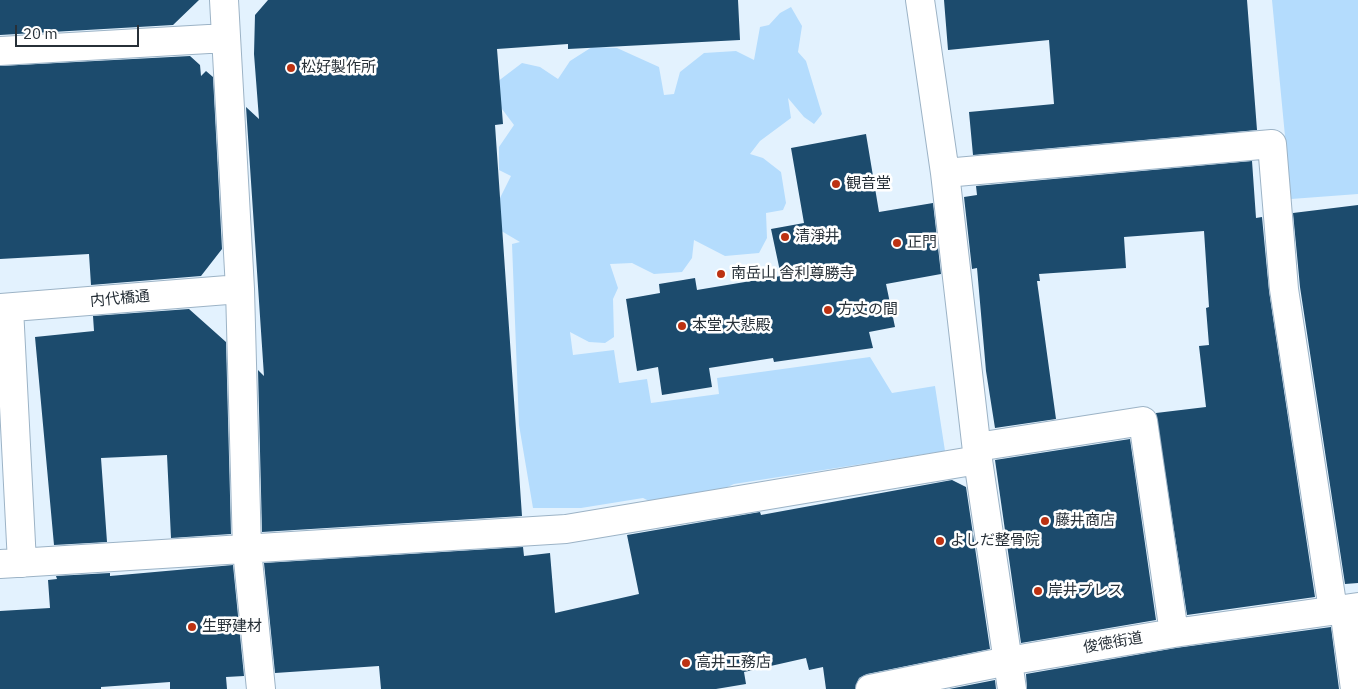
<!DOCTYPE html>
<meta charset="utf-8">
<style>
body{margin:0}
#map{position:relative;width:1358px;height:689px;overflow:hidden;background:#e3f2fe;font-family:"IBM Plex Sans",sans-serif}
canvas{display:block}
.scale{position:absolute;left:15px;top:25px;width:124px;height:22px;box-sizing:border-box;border:2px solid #273038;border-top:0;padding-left:6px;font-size:15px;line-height:18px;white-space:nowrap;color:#273038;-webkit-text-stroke:4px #fff;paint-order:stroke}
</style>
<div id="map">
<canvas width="1358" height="689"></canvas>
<div class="scale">20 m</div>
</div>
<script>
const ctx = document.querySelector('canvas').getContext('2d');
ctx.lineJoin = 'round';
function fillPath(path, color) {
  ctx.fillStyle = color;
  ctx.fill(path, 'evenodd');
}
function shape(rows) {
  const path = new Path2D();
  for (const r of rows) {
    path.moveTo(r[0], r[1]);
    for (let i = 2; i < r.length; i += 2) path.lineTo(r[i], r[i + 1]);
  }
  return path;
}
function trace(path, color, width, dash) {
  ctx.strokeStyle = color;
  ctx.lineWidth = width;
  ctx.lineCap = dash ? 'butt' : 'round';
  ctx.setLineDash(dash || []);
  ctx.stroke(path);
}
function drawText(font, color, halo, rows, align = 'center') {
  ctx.font = font + ' "IBM Plex Sans","Noto Sans JP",sans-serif';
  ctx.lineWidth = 5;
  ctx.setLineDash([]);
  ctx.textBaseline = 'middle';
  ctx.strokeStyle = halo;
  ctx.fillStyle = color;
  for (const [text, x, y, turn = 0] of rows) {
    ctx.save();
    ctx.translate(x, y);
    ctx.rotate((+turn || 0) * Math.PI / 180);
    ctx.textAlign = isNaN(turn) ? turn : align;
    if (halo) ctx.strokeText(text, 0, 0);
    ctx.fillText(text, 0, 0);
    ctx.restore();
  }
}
fillPath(shape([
 [1272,0,1358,0,1358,194,1291,199],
 [791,7,802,26,798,52,806,61,822,114,814,124,804,117,788,98,791,118,760,141,750,154,763,158,781,172,786,203,783,210,766,213,767,238,759,253,725,256,694,240,692,258,682,272,654,274,632,263,610,264,618,288,613,299,614,337,605,343,589,342,570,332,573,355,614,350,619,383,647,379,651,403,719,394,717,378,870,357,892,393,935,386,945,451,734,484,701,499,659,506,643,498,581,508,533,508,519,425,512,244,520,242,498,229,494,210,511,176,499,170,499,147,514,125,493,97,497,82,522,63,540,67,558,79,570,61,592,47,617,48,659,67,664,95,674,94,680,72,704,53,736,51,754,60,760,27,769,25,780,13]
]), '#b4dcfd');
fillPath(shape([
 [0,0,199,0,173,25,0,35],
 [268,0,738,0,740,40,568,49,568,44,497,49,503,124,495,125,522,516,262,532,258,370,264,376,246,107,259,119,254,54,255,15],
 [944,0,1247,0,1257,130,973,155,969,112,1054,104,1049,40,948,50],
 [190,56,200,65,201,76,206,71,213,77,222,249,201,276,91,285,89,254,0,259,0,66],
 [866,134,879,212,933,203,941,274,886,284,895,327,869,332,873,348,774,362,773,358,709,368,712,387,662,395,658,367,637,371,626,299,660,293,659,284,695,278,697,290,781,276,771,229,804,223,791,148],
 [1252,161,1256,218,1262,217,1269,291,1315,597,1187,615,1156,413,1206,407,1199,346,1209,345,1206,308,1209,307,1204,231,1124,237,1126,268,1039,274,1040,281,1037,281,1056,419,995,428,986,371,977,268,972,269,964,197,977,195,976,186],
 [1358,205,1358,583,1345,584,1300,287,1293,213],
 [189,309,226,342,231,534,171,538,167,455,101,458,107,542,54,545,35,337,94,331,93,316],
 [1130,439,1156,620,1021,643,995,460],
 [952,480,966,487,990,649,867,674,859,678,855,689,826,689,823,667,809,670,806,658,744,672,746,684,716,689,381,689,379,666,275,673,264,563,523,547,524,556,550,553,555,613,639,594,627,535,760,512,761,515],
 [233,565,244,676,226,677,227,689,170,689,170,682,101,687,101,689,0,689,0,611,50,608,48,580,57,579,56,576,110,573,110,576],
 [1331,627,1339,689,1027,689,1026,674,1176,648],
 [995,680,996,689,949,689]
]), '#1c4b6d');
const minor = shape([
 [224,0,240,289,247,550,261,689],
 [920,0,945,173,978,460,1012,689],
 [0,51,226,38],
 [945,173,1272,144,1284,289,1333,610],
 [0,308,240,289],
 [9,308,22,563],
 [977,447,1143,421,1174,633],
 [0,564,566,529,978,460],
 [1344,609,1355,689],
 [870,689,1008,661,1174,633,1358,607]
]);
trace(minor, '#9cb3c6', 30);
trace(minor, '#fff', 28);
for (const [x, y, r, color] of [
 [291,68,5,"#bc3212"],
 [836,184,5,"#bc3212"],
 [785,237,5,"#bc3212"],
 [897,243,5,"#bc3212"],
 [721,274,5,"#bc3212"],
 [828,310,5,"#bc3212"],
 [682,326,5,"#bc3212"],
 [1045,521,5,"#bc3212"],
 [940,541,5,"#bc3212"],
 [1038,591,5,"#bc3212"],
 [192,627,5,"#bc3212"],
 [686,663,5,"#bc3212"]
]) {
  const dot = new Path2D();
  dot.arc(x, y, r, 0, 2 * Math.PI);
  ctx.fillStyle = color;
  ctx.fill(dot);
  trace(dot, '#fff', 2);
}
drawText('15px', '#273038', '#fff', [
 ["松好製作所",301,68],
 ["観音堂",846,184],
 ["清淨井",795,237],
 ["正門",907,243],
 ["南岳山 舎利尊勝寺",731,274],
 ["方丈の間",838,310],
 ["本堂 大悲殿",692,326],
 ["藤井商店",1055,521],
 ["よしだ整骨院",950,541],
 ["岸井プレス",1048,591],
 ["生野建材",202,627],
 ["高井工務店",696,663]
], 'left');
drawText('15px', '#273038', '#fff', [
 ["内代橋通",120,299,-5],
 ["俊徳街道",1113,643,-10]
]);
</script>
